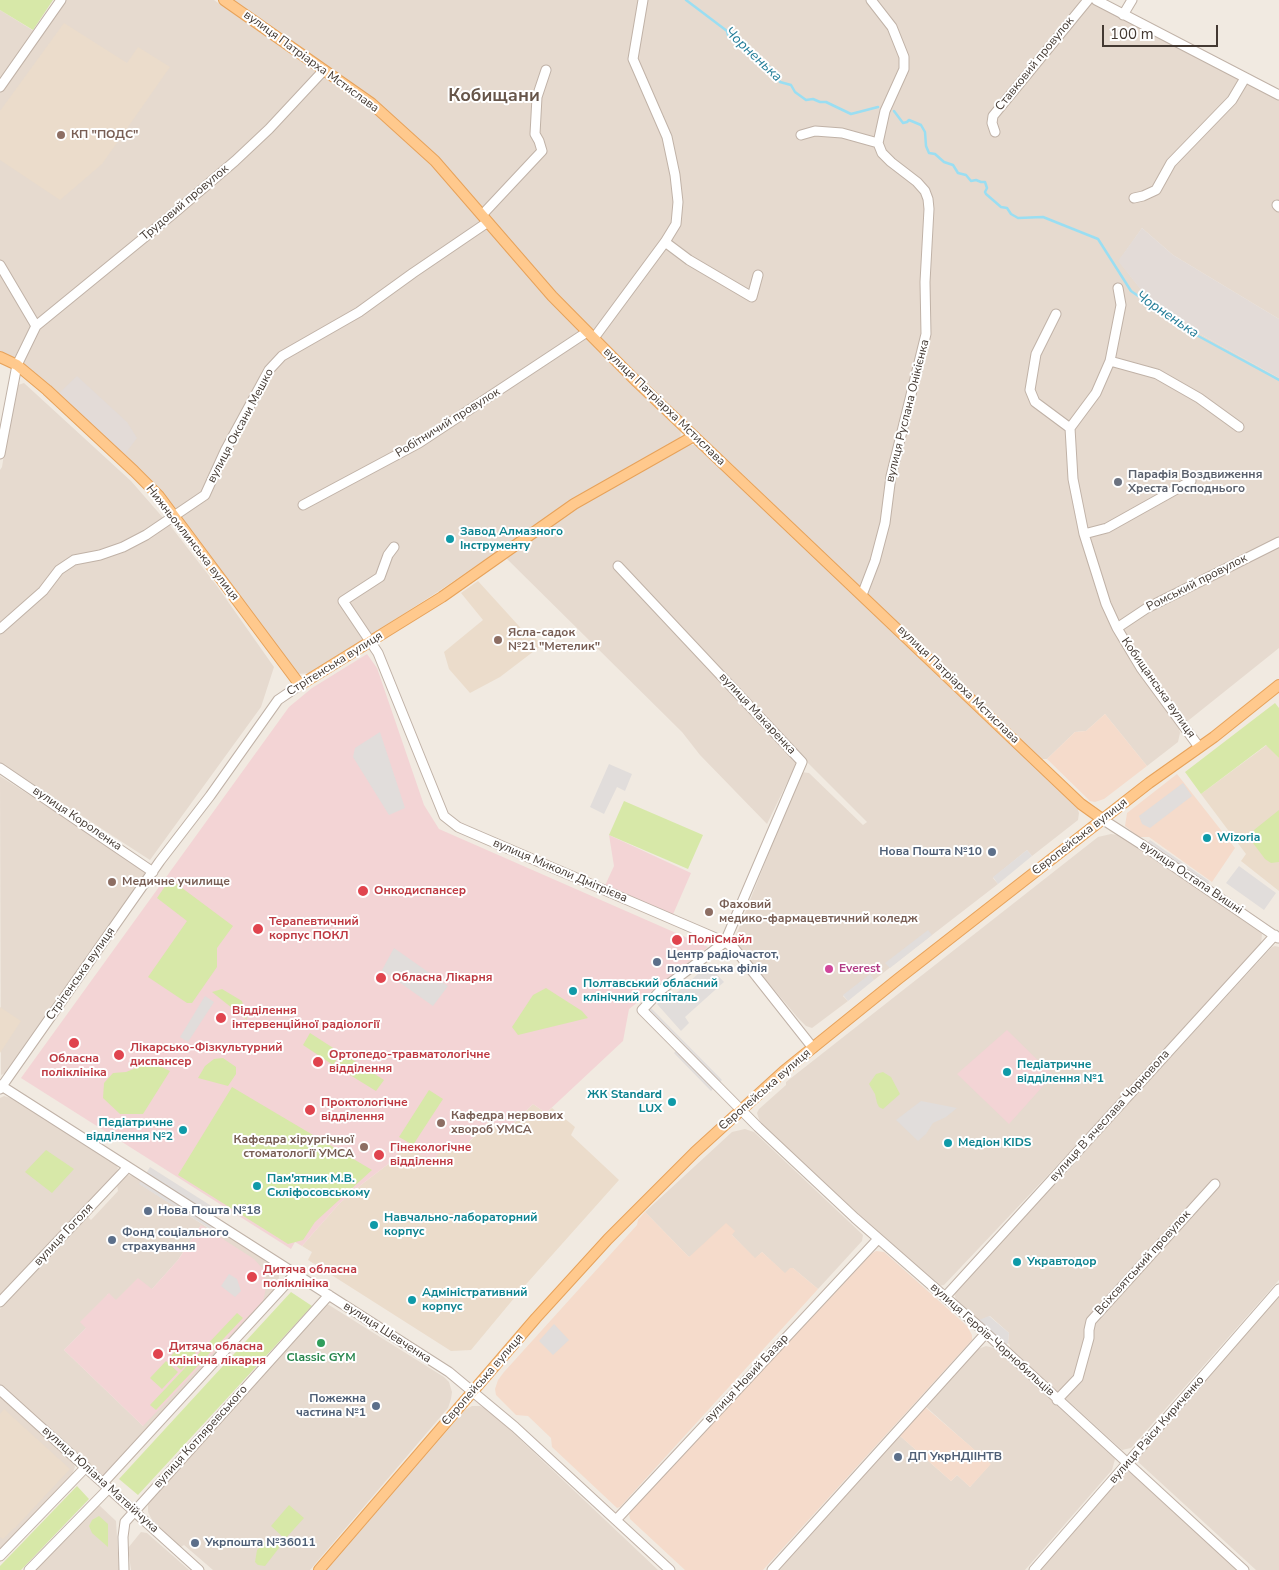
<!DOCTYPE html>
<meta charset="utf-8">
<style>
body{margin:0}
#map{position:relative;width:1279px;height:1570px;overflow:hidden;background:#f1eae1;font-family:"Nunito Sans",sans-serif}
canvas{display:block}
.scale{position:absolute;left:1102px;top:25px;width:116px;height:22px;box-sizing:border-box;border:2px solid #433932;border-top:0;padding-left:6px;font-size:15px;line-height:18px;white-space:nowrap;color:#433932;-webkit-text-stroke:4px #fff;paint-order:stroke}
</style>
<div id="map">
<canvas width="1279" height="1570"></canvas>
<div class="scale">100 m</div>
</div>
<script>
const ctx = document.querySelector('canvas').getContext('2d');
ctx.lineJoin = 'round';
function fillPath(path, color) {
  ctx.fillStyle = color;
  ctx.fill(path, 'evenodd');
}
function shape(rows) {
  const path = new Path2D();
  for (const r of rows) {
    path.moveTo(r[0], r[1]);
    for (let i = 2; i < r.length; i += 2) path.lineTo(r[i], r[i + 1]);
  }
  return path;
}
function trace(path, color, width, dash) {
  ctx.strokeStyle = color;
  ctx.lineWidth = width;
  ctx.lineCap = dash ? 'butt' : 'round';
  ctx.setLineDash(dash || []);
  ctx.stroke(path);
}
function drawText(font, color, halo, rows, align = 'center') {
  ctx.font = font + ' "Nunito Sans",sans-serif';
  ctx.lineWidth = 4;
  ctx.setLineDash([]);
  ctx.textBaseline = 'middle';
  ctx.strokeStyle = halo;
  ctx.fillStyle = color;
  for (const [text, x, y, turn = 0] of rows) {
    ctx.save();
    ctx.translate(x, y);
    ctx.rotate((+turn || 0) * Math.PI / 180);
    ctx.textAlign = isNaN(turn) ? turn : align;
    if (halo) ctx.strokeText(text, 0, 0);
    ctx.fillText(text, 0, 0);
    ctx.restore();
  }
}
fillPath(shape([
 [66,0,214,0,367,107,432,165,559,310,681,431,680,439,561,508,439,591,312,673,297,674,154,487,0,352,0,10,42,36],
 [231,0,1092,0,1279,98,1279,319,1173,255,1142,228,1119,261,1157,310,1279,378,1279,648,1179,728,1180,733,1178,742,1147,766,1105,714,1086,731,1075,732,1047,759,1042,759,1006,728,732,464,697,434,553,294,438,158],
 [24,383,131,481,172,528,217,586,274,667,261,707,150,860,0,763,0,470,2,467,15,386],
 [685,445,696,445,1041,773,1077,807,1079,813,1078,820,1032,856,1027,850,993,878,998,884,932,935,874,980,870,975,843,996,848,1001,812,1028,806,1026,798,1018,738,947,735,942,735,938,801,772,809,773,863,825,867,822,801,756,797,762,767,824,700,755,682,732,504,556,562,517],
 [0,776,144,869,145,874,145,877,8,1072,1,1075],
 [1111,834,1118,835,1138,845,1260,930,1262,934,1261,945,1138,1080,944,1285,939,1286,769,1133,760,1122,757,1113,759,1109,786,1085,786,1082,1098,837],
 [1275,946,1279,947,1279,1280,1131,1448,1122,1450,1010,1348,1010,1345,1008,1343,1009,1333,990,1316,979,1321,956,1300,954,1293,1272,947],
 [4,1096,11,1098,117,1165,118,1169,116,1173,0,1296,0,1098],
 [745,1129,754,1132,863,1235,862,1241,818,1289,793,1268,785,1274,762,1252,755,1259,732,1235,689,1257,645,1212,732,1132],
 [128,1175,136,1176,142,1179,140,1184,222,1237,226,1233,273,1263,278,1269,279,1277,276,1291,104,1476,101,1476,0,1385,0,1309,87,1216,91,1220,118,1191,117,1185],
 [201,1225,143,1426,64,1350,86,1328,108,1294,116,1301,152,1289,178,1260],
 [1279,1294,1279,1570,1256,1570,1136,1460,1137,1457],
 [325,1304,329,1305,444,1377,449,1382,452,1392,451,1399,448,1408,310,1570,213,1570,184,1545,179,1548,154,1524,148,1512,148,1501],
 [986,1346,994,1348,1003,1356,1115,1459,1112,1470,1025,1570,776,1570,899,1435,951,1481,957,1475,970,1487,990,1464,925,1406,978,1349],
 [0,1397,74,1464,75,1467,72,1475,0,1550],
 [472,1406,480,1406,490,1411,658,1570,326,1570,465,1410],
 [1126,1471,1133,1473,1239,1570,1038,1570],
 [99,1505,116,1521,119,1570,34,1570],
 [141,1532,147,1533,189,1570,131,1570,128,1548]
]), '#e6dacf');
fillPath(shape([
 [1105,714,1147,766,1104,799,1095,802,1090,801,1047,759,1075,732,1086,731],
 [1177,774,1235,848,1212,882,1149,837,1139,837,1125,826,1127,813],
 [645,1212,689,1257,726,1223,735,1231,732,1235,755,1258,762,1252,785,1273,790,1268,793,1268,818,1289,620,1507,617,1508,552,1447,551,1438,528,1416,516,1415,496,1395,495,1389,498,1380,504,1372,637,1225,638,1220],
 [876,1251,884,1252,967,1326,972,1335,972,1340,763,1570,685,1570,630,1519,629,1513,871,1254],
 [925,1407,991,1464,970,1487,957,1475,951,1481,899,1435]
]), '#f5dbcb');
fillPath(shape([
 [1142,228,1173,255,1279,319,1279,378,1157,310,1118,261],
 [77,376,127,422,137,438,125,454,58,394]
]), '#e3dbd7');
fillPath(shape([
 [64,23,127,63,138,47,170,67,102,164,60,200,0,160,0,111],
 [478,581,528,636,532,635,542,645,500,677,470,693,449,669,444,652,483,620,461,593],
 [1267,745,1279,758,1279,891,1241,861,1246,854,1201,794],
 [0,1007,21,1021,0,1053],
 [533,1104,546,1113,552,1108,575,1127,571,1135,619,1180,520,1291,471,1350,451,1351,308,1260,312,1252,302,1246,338,1205,353,1191,391,1162,405,1146,444,1145,459,1153,490,1120,506,1131],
 [4,1409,70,1469,15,1528,14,1528,3,1539,0,1537,0,1414]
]), '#ebdccb');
fillPath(shape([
 [367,654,377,668,424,805,439,829,708,947,629,1009,623,1041,546,1113,533,1104,505,1131,490,1120,458,1153,444,1145,433,1162,405,1146,391,1162,353,1191,338,1205,302,1246,295,1242,291,1249,21,1078,289,707,312,688],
 [609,835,691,873,671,919,603,890,614,866],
 [1007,1030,1053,1075,1009,1124,957,1074],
 [201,1225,254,1259,263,1269,266,1288,263,1301,143,1426,64,1350,86,1328,80,1322,109,1293,116,1300,138,1278,152,1289,178,1260]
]), '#f3d4d5');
fillPath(shape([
 [0,0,53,0,33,30,0,10],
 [1275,703,1279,708,1279,758,1266,745,1201,794,1185,772],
 [624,801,703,835,688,869,609,835],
 [1279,810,1279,862,1271,863,1265,859,1253,843,1251,836,1254,830],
 [170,879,233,926,217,948,217,967,192,1003,187,1003,148,977,187,921,157,898],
 [546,988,582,1011,588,1018,518,1035,512,1027,533,995],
 [222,989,242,1001,247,1020,212,992],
 [310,1033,341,1053,333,1065,303,1045],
 [345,1055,384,1080,376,1091,337,1067],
 [223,1058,236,1067,236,1074,228,1086,198,1078,205,1066,214,1059],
 [151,1062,170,1071,143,1114,120,1114,103,1098,104,1083,113,1073,126,1072],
 [883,1072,891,1077,900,1094,883,1109,879,1107,877,1103,875,1094,869,1084,876,1074],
 [232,1087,372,1170,315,1222,303,1240,288,1244,178,1175],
 [429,1090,443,1099,413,1145,399,1137],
 [46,1150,74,1169,52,1193,25,1172],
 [291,1292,312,1306,138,1495,119,1479],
 [237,1313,243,1318,156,1410,150,1405],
 [184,1342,196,1353,181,1370,168,1359],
 [166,1361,178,1372,162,1389,150,1378],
 [77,1486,89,1499,21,1570,0,1570,0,1566],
 [289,1505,304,1518,285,1539,271,1526],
 [99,1516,108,1524,108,1547,92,1533,89,1526,92,1520],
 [272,1539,279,1543,279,1548,265,1566,258,1565,255,1562,257,1550,265,1542]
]), '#d7e8a8');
fillPath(shape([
 [380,732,405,808,389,815,353,757,355,748],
 [609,764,632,774,625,791,617,787,604,814,590,807],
 [1183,783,1192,796,1150,828,1142,824,1139,816],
 [1150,840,1209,881,1207,889,1144,846],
 [1027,850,1032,856,998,884,993,877],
 [1239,866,1276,893,1264,910,1226,883],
 [928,930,932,935,890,968,885,963],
 [394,948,448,986,433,1006,382,970],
 [708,965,724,982,685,1017,689,1023,681,1031,657,1004,669,993,672,997],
 [870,974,874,980,848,1001,843,995],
 [205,996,214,1002,188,1042,180,1037],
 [650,1007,722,1080,711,1091,674,1053,679,1048,645,1013],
 [921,1101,957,1108,946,1117,933,1123,926,1134,918,1141,896,1120],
 [150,1167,213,1207,207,1217,144,1177],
 [142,1179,226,1233,223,1237,139,1184],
 [229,1274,237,1279,241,1291,235,1297,221,1286],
 [989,1316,1009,1333,1008,1343,1002,1348,974,1322],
 [554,1324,569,1340,553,1355,539,1341]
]), '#e1dddb');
trace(shape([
 [686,0,727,31,728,35,741,40,745,47,753,52,755,57,772,69,780,82,791,85,795,92,806,100,813,99,820,102,826,102,851,114,878,107],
 [894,111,903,123,907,122,909,120,921,125,925,132,926,146,929,153,935,154,944,162,953,165,958,173,966,175,971,181,976,180,981,182,985,182,987,188,985,192,986,194,1001,207,1007,208,1011,214,1018,218,1043,217,1098,239,1131,291,1189,331,1279,380]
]), '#9adef2', 2.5);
const minor = shape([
 [871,0,892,27,904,57,904,69,885,111,878,143],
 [1096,0,1279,95],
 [1123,15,1132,0],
 [0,87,61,0],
 [995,132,992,123,993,116,1088,0],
 [801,135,815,131,842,133,878,143,882,153,891,162,917,182,925,191,928,199,929,209,925,282,926,334,891,476,885,523,875,561,862,595],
 [1134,198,1143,196,1156,190,1171,163,1232,100,1245,78],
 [1277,205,1279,207],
 [482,215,542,151,539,141,535,134,537,97,546,70],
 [665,242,689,260,752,297,758,275],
 [0,265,36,326],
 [1118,288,1121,305,1110,361,1096,393,1070,428,1073,479,1084,534,1106,604,1117,628,1141,668,1199,747],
 [1056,314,1036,354,1030,390,1035,402,1070,428],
 [594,338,665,242,676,224,678,202,675,175,667,137,633,59,643,0],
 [1110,361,1157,374,1199,398,1239,427],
 [0,454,17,365,36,326,173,214,235,161,269,129,324,70],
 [303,505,419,443,587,332],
 [1084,534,1107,528,1191,481],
 [394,547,388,555,380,577,343,601,378,653,444,816,458,827,725,942,734,948,813,1048],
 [618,566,802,762,725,942,661,990,642,1010,758,1127,855,1218,986,1333,1244,1570],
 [1117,628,1147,608,1279,542],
 [0,629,43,591,59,570,74,560,100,555,123,547,146,535,205,495,225,451,262,383,269,370,282,356,359,312,413,273,488,222],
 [0,768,153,872],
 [1102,819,1144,846,1278,938],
 [0,1085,449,1372,515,1427,670,1570],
 [0,1089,160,861,210,796,278,700,300,685],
 [945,1297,1275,935],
 [0,1302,128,1167],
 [0,1390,199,1570],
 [1057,1400,1078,1378,1089,1338,1089,1330,1091,1321,1215,1184],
 [103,1483,295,1274],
 [616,1520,878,1239],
 [0,1556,86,1467],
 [29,1570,109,1488],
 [124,1570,123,1537,125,1522,329,1295],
 [772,1570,986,1333],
 [1034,1570,1279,1289]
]);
const major = shape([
 [224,0,371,103,435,161,552,296,637,382,1081,804,1102,819],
 [0,357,17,365,47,390,134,471,159,496,300,685,442,597,574,504,694,436],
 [319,1570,536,1318,608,1239,695,1152,784,1071,898,979,1149,783,1214,737,1279,685]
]);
trace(minor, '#c0b2a7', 11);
trace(major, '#e7a25a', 12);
trace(minor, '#fff', 9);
trace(major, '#ffc98d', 10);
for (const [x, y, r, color] of [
 [61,135,5,"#8d6e63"],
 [1118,482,5,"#6b7280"],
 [450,539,5,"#0f9aa8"],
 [498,640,5,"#8d6e63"],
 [1207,838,5,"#0f9aa8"],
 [992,852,5,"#5c6f8a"],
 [112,882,5,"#8d6e63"],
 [363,891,6,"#e0444e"],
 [709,912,5,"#8d6e63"],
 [258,929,6,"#e0444e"],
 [677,940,6,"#e0444e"],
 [657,962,5,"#5c6f8a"],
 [829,969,5,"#d1479c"],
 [381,978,6,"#e0444e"],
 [573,991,5,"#0f9aa8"],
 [221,1018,6,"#e0444e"],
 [74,1043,6,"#e0444e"],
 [119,1055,6,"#e0444e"],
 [318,1062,6,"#e0444e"],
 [1007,1072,5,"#0f9aa8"],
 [672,1102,5,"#0f9aa8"],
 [310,1110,6,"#e0444e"],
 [441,1123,5,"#8d6e63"],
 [183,1130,5,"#0f9aa8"],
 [948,1143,5,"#0f9aa8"],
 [364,1147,5,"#8d6e63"],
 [379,1155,6,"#e0444e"],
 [257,1186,5,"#0f9aa8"],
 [148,1211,5,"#5c6f8a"],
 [374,1225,5,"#0f9aa8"],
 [112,1240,5,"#5c6f8a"],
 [1017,1262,5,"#0f9aa8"],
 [252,1277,6,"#e0444e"],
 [412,1300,5,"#0f9aa8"],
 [321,1343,5,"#2e9e5b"],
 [158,1354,6,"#e0444e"],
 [376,1406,5,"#5c6f8a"],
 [898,1457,5,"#5c6f8a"],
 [195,1543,5,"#5c6f8a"]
]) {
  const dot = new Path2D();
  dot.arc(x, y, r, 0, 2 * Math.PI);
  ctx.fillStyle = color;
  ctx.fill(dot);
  trace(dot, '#fff', 2);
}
drawText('12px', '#433932', '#fff', [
 ["вулиця Патріарха Мстислава",311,62,36],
 ["Ставковий провулок",1035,64,-51],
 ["Трудовий провулок",185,203,-40],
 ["вулиця Патріарха Мстислава",664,407,44],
 ["вулиця Руслана Онікієнка",908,411,-76],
 ["Робітничий провулок",448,423,-32],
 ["вулиця Оксани Мешко",241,426,-62],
 ["Нижньомлинська вулиця",192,543,52],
 ["Ромський провулок",1197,583,-27],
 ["Стрітенська вулиця",335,664,-32],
 ["вулиця Патріарха Мстислава",958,685,44],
 ["Кобищанська вулиця",1158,688,55],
 ["вулиця Макаренка",757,714,47],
 ["вулиця Короленка",77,819,34],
 ["Європейська вулиця",1080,837,-38],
 ["вулиця Миколи Дмітрієва",560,871,23],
 ["вулиця Остапа Вишні",1191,878,34],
 ["Стрітенська вулиця",81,974,-55],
 ["Європейська вулиця",765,1090,-41],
 ["вулиця Вʼячеслава Чорновола",1110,1116,-48],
 ["вулиця Гоголя",64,1235,-47],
 ["Всіхсвятський провулок",1143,1263,-48],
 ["вулиця Шевченка",387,1333,33],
 ["вулиця Героїв-Чорнобильців",992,1340,42],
 ["вулиця Новий Базар",747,1379,-47],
 ["Європейська вулиця",483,1380,-49],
 ["вулиця Раїси Кириченко",1157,1430,-49],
 ["вулиця Котляревського",201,1437,-48],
 ["вулиця Юліана Матвійчука",100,1480,42]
]);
drawText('bold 12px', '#785e54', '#fff', [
 ["КП \"ПОДС\"",71,135],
 ["Ясла-садок",508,633],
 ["№21 \"Метелик\"",508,647],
 ["Медичне училище",122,882],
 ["Фаховий",719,905],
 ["медико-фармацевтичний коледж",719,919],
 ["Кафедра нервових",451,1116],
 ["хвороб УМСА",451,1130],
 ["Кафедра хірургічної",354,1140,"right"],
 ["стоматології УМСА",354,1154,"right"]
], 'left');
drawText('bold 12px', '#5b616d', '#fff', [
 ["Парафія Воздвиження",1128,475],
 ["Хреста Господнього",1128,489]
], 'left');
drawText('bold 12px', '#0d838f', '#fff', [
 ["Завод Алмазного",460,532],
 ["Інструменту",460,546],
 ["Wizoria",1217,838],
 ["Полтавський обласний",583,984],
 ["клінічний госпіталь",583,998],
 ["Педіатричне",1017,1065],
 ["відділення №1",1017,1079],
 ["ЖК Standard",662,1095,"right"],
 ["LUX",662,1109,"right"],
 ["Педіатричне",173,1123,"right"],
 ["відділення №2",173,1137,"right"],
 ["Медіон KIDS",958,1143],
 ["Пам'ятник М.В.",267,1179],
 ["Скліфосовському",267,1193],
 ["Навчально-лабораторний",384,1218],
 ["корпус",384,1232],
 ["Укравтодор",1027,1262],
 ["Адміністративний",422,1293],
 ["корпус",422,1307]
], 'left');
drawText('bold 12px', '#4e5e75', '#fff', [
 ["Нова Пошта №10",982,852,"right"],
 ["Центр радіочастот,",667,955],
 ["полтавська філія",667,969],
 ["Нова Пошта №18",158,1211],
 ["Фонд соціального",122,1233],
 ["страхування",122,1247],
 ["Пожежна",366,1399,"right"],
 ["частина №1",366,1413,"right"],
 ["ДП УкрНДІІНТВ",908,1457],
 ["Укрпошта №36011",205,1543]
], 'left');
drawText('bold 12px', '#be3a42', '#fff', [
 ["Онкодиспансер",374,891],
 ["Терапевтичний",269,922],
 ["корпус ПОКЛ",269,936],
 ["ПоліСмайл",688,940],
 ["Обласна Лікарня",392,978],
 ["Відділення",232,1011],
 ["інтервенційної радіології",232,1025],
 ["Лікарсько-Фізкультурний",130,1048],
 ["диспансер",130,1062],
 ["Ортопедо-травматологічне",329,1055],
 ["відділення",329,1069],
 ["Обласна",74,1059,"center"],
 ["поліклініка",74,1073,"center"],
 ["Проктологічне",321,1103],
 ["відділення",321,1117],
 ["Гінекологічне",390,1148],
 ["відділення",390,1162],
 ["Дитяча обласна",263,1270],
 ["поліклініка",263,1284],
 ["Дитяча обласна",169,1347],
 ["клінічна лікарня",169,1361]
], 'left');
drawText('bold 12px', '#b23c85', '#fff', [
 ["Everest",839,969]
], 'left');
drawText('bold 12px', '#27864d', '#fff', [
 ["Classic GYM",321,1358]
]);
drawText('italic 14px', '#257e99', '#fff', [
 ["Чорненька",753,55,43],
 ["Чорненька",1167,315,34]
]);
drawText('bold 18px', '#665549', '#fff', [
 ["Кобищани",494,97]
]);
</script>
